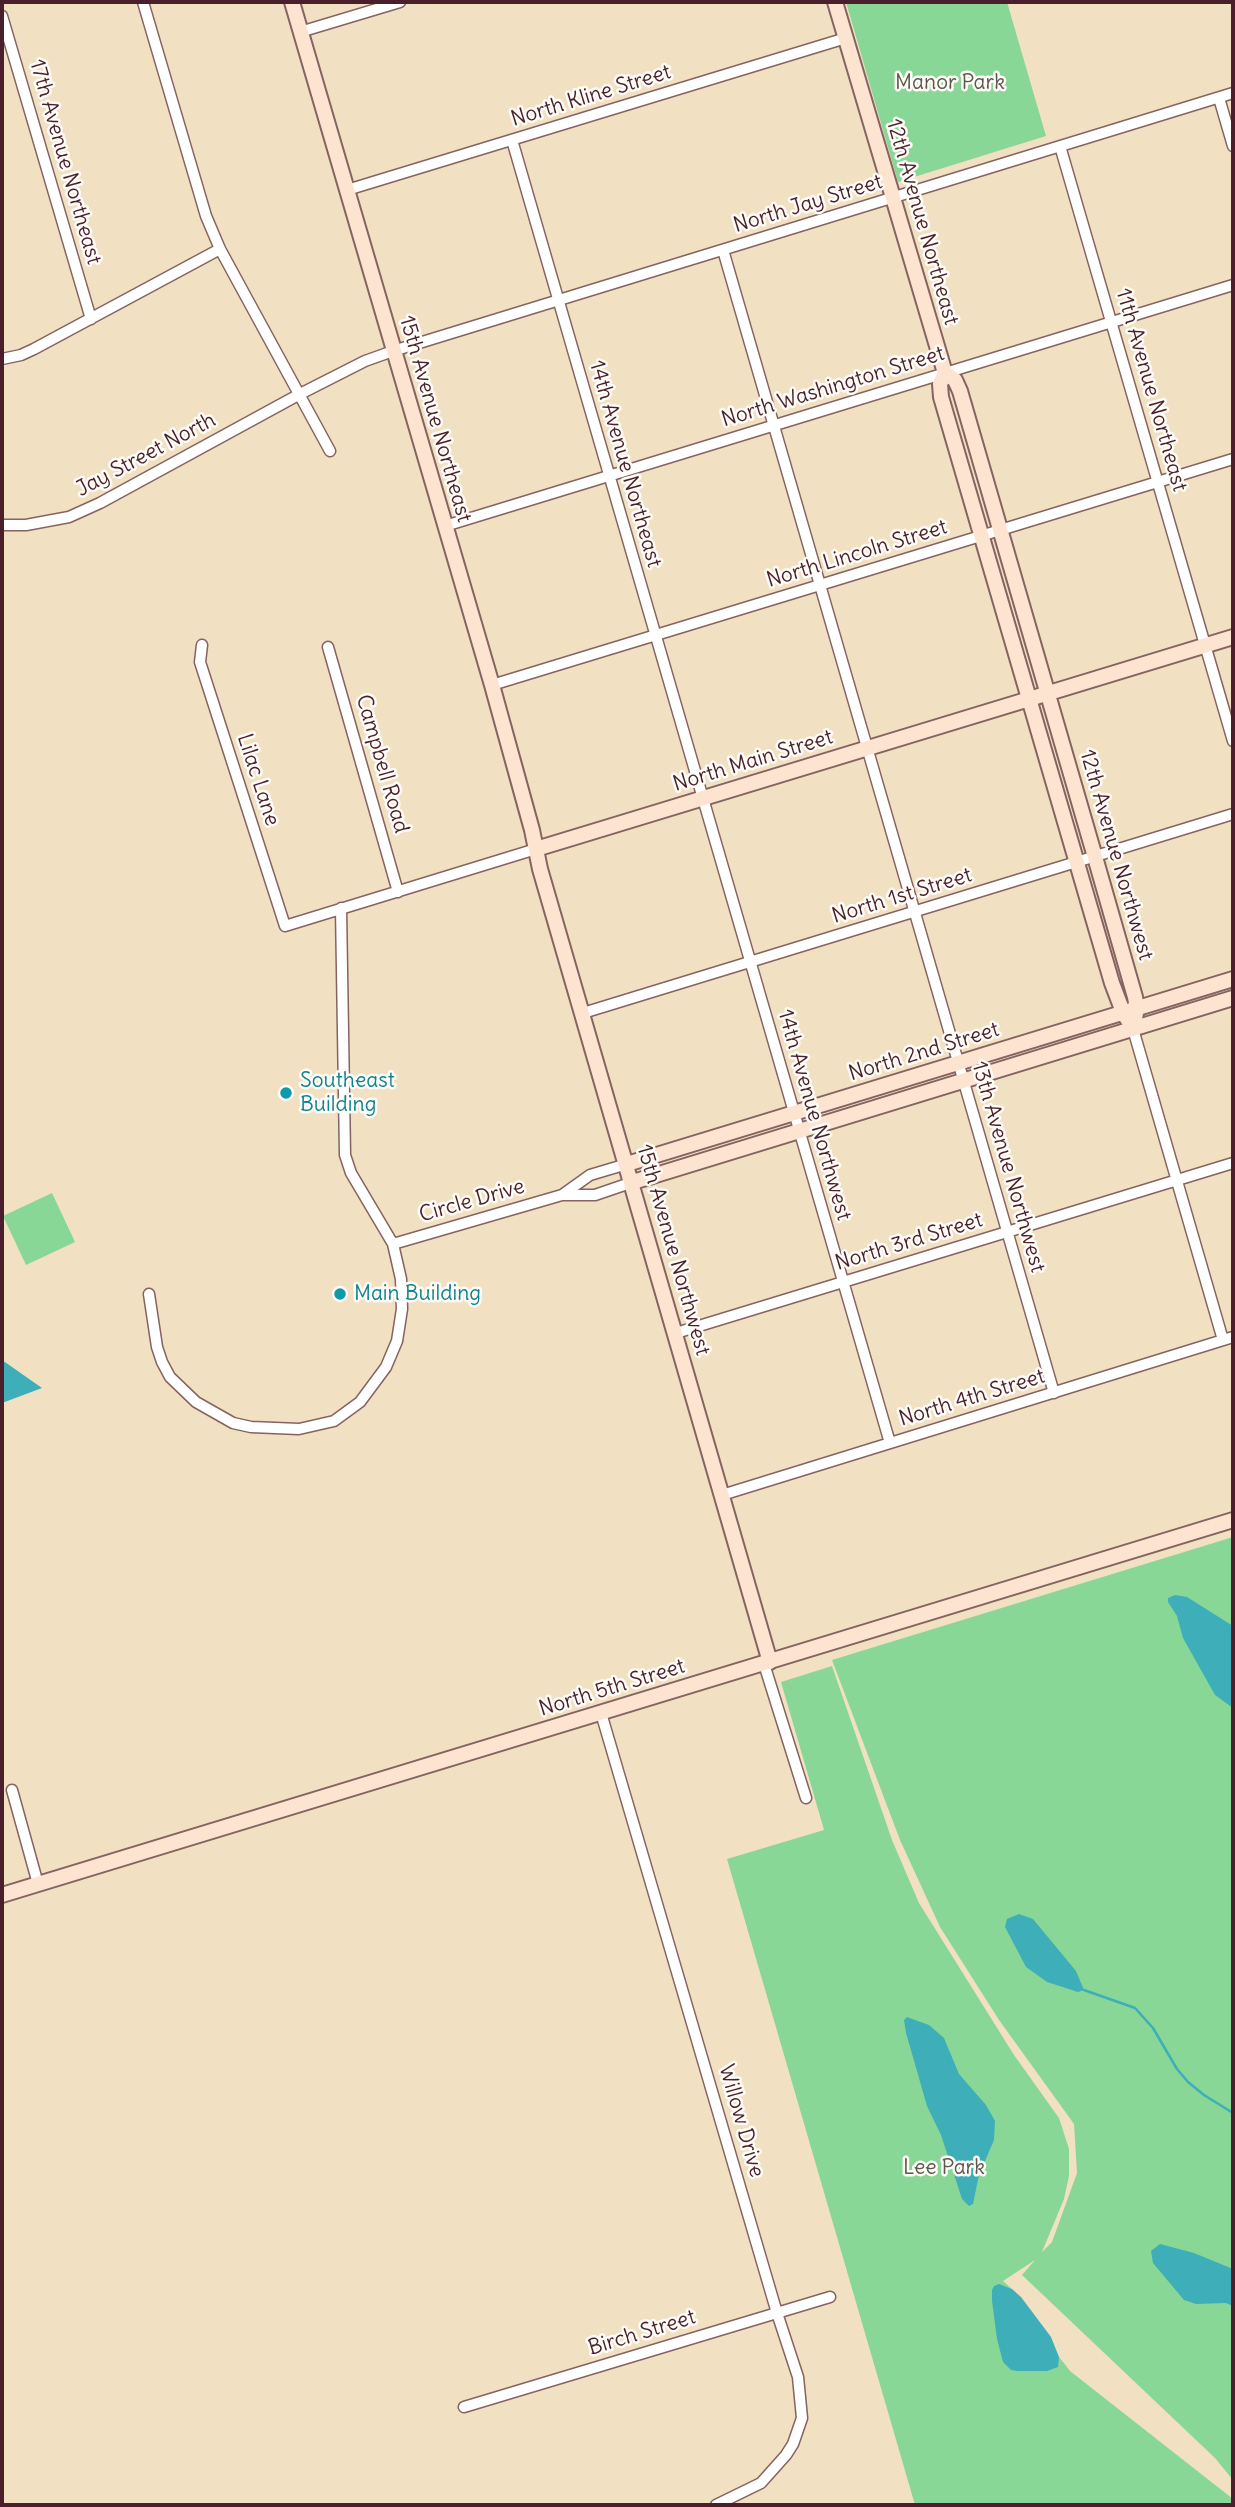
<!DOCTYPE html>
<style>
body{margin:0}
#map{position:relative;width:1235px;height:2507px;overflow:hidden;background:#f2e0c3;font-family:Delius,sans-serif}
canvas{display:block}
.frame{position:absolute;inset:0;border:4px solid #4a1f2b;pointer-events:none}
</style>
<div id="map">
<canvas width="1235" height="2507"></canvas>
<div class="frame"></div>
</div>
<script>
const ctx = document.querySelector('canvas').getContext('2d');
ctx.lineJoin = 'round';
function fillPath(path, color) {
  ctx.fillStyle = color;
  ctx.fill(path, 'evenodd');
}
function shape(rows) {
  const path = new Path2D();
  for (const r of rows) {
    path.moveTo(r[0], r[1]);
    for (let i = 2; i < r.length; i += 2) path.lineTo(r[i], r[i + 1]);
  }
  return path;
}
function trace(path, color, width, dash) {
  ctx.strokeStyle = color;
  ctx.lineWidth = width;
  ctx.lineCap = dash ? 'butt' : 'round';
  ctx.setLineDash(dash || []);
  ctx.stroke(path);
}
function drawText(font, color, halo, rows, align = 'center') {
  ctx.font = font + ' Delius,sans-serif';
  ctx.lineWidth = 5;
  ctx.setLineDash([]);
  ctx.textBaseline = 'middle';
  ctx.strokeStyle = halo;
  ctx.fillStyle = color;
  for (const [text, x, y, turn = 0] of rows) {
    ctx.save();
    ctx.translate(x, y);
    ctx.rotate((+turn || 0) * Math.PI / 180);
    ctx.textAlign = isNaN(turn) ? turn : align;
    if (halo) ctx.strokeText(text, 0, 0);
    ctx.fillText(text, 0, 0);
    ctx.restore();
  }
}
fillPath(shape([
 [846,2,1007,2,1046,136,898,182],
 [52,1193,75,1242,26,1265,3,1216],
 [1233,1537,1233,2480,1215,2458,1022,2275,1035,2260,1003,2281,1012,2289,1004,2286,1070,2371,1233,2499,1233,2505,915,2505,727,1859,824,1830,781,1682,832,1666,892,1840,919,1903,1014,2055,1059,2118,1069,2149,1069,2176,1064,2199,1042,2252,1052,2242,1077,2173,1074,2124,999,2020,940,1927,900,1840,832,1660]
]), '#89d796');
fillPath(shape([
 [2,1360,42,1388,2,1403],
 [1175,1595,1187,1597,1233,1626,1233,1708,1215,1695,1183,1638,1177,1616,1168,1602,1168,1598],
 [1019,1914,1033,1919,1076,1971,1084,1990,1078,1992,1047,1982,1026,1967,1005,1927,1007,1919],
 [907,2017,929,2025,944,2038,959,2074,986,2105,995,2121,994,2140,979,2175,973,2204,969,2206,962,2199,941,2135,927,2106,906,2033,904,2020],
 [1160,2244,1194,2253,1233,2269,1233,2306,1226,2303,1196,2304,1184,2300,1153,2263,1151,2251],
 [999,2284,1012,2289,1021,2297,1051,2337,1059,2357,1058,2367,1047,2371,1018,2371,1011,2370,1003,2362,997,2339,992,2301,992,2290,994,2286]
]), '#3eaeb9');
trace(shape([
 [1084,1990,1135,2008,1153,2028,1177,2069,1188,2082,1204,2095,1233,2113]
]), '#3eaeb9', 2.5);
const street = shape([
 [143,2,206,216,220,249,330,451],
 [2,16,91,319],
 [300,32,400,2],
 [1219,98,1233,146],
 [512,140,890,1443],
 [1060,146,1233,741],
 [347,190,846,38],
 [723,250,1054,1393],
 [2,359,21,355,34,349,220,249],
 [2,525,26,525,69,517,100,503,300,394,365,361,393,351,1233,93],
 [445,526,1233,285],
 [202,645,200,662,285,926,536,849],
 [328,647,398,892],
 [492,685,1233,459],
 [583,1013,1233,814],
 [1133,1029,1223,1340],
 [562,1195,590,1175,627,1164],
 [393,1244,562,1195,595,1195,633,1182],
 [149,1294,157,1347,162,1362,170,1377,196,1402,233,1423,251,1427,299,1429,334,1421,360,1402,386,1367,397,1341,402,1309,401,1279,393,1244,351,1173,345,1155,341,908],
 [676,1333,1233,1163],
 [722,1495,1233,1337],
 [764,1664,806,1798],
 [601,1713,777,2313,798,2377,802,2418,793,2444,786,2455,761,2483,716,2505],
 [12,1790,38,1884],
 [464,2407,830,2297]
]);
const secondary = shape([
 [292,2,492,685,532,830,540,869,770,1662],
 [835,2,945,373,955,380,960,391,1095,857,1135,997,1137,1008,1133,1029],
 [945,373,940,384,941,397,1112,983,1123,1012,1133,1029],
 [536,849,1233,637],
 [627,1164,1233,979],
 [633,1182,1233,998],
 [2,1895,1233,1520]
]);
trace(street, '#856360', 13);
trace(secondary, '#856360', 18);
trace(street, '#fff', 10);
trace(secondary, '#fde4d0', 14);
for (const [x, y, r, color] of [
 [286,1093,7,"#0f9aa8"],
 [340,1294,7,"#0f9aa8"]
]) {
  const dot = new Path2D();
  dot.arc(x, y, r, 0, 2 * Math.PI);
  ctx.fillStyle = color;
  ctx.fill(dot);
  trace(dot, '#fdfcf7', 2.5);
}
drawText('21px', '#5d564b', '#fdfcf7', [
 ["Manor Park",950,83],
 ["Lee Park",944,2168]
]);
drawText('21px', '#4a1f2b', '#fdfcf7', [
 ["North Kline Street",591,96,-17],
 ["17th Avenue Northeast",65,162,74],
 ["North Jay Street",808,204,-17],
 ["12th Avenue Northeast",922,222,74],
 ["North Washington Street",833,387,-17],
 ["11th Avenue Northeast",1151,390,74],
 ["15th Avenue Northeast",435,419,74],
 ["Jay Street North",146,455,-28],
 ["14th Avenue Northeast",625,464,74],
 ["North Lincoln Street",857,554,-17],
 ["North Main Street",753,761,-17],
 ["Campbell Road",382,764,74],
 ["Lilac Lane",258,780,72],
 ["12th Avenue Northwest",1116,855,74],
 ["North 1st Street",902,896,-17],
 ["North 2nd Street",924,1052,-17],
 ["14th Avenue Northwest",814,1115,74],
 ["13th Avenue Northwest",1008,1167,74],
 ["Circle Drive",472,1201,-16],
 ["North 3rd Street",909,1242,-17],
 ["15th Avenue Northwest",673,1250,74],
 ["North 4th Street",972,1398,-17],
 ["North 5th Street",612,1688,-17],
 ["Willow Drive",741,2121,74],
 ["Birch Street",642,2333,-17]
]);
drawText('21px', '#0d838f', '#fdfcf7', [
 ["Southeast",300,1081],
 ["Building",300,1105],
 ["Main Building",354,1294]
], 'left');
</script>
